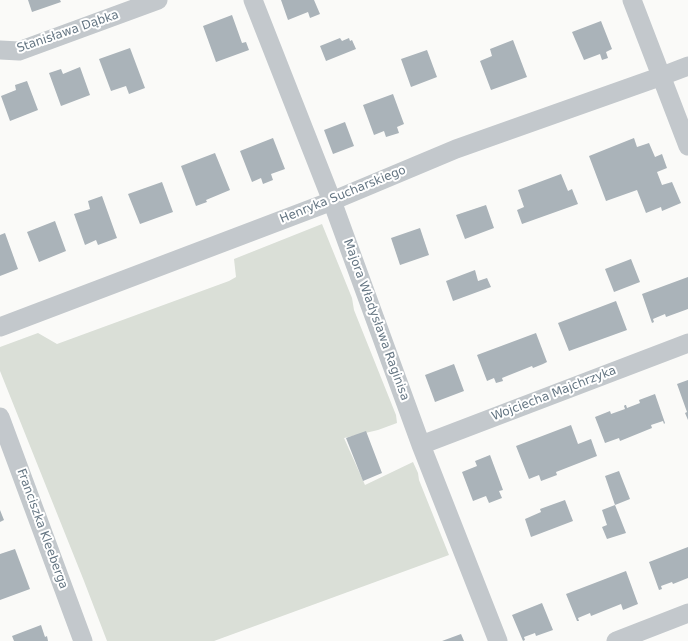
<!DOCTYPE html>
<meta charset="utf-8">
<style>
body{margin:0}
canvas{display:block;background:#fafaf8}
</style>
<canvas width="688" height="641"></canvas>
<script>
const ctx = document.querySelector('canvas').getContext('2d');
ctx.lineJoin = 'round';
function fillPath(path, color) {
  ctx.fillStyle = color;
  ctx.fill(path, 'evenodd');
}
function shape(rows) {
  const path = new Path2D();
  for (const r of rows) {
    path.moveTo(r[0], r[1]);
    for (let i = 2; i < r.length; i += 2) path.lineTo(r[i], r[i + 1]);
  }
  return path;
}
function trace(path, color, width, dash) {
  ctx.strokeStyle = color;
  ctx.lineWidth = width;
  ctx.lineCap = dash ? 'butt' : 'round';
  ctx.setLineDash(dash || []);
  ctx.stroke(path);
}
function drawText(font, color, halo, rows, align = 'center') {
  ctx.font = font + ' "DejaVu Sans",sans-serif';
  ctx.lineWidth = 4;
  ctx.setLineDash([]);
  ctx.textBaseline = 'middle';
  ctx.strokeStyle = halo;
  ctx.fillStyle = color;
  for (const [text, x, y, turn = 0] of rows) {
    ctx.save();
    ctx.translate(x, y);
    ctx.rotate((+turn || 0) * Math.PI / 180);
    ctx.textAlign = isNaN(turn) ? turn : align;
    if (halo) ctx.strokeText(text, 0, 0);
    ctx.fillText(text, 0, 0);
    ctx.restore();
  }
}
fillPath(shape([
 [322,224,352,298,354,310,396,415,397,423,378,430,344,438,365,485,413,462,418,473,419,480,449,555,214,641,107,641,84,581,0,371,0,347,38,333,57,344,229,281,236,277,234,259]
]), '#dadfd7');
fillPath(shape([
 [28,0,60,0,61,2,32,12],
 [281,0,314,0,320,14,310,18,308,12,288,20],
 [232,15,242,43,246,42,249,50,216,62,203,26],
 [601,21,612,49,606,52,608,58,602,60,600,54,584,60,572,32],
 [340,38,342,41,349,38,350,41,352,40,356,49,326,61,320,46],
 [513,40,527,77,491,90,480,61,492,56,490,49],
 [130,48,145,88,129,94,126,86,111,91,99,59],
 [427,50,437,77,411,87,401,59],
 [80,67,90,95,61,106,49,73,61,69,63,74],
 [27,81,38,110,10,121,1,96,16,90,15,85],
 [393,94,404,124,397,127,399,133,386,137,384,131,374,135,363,105],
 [345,122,354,146,333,154,324,130],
 [273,138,285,169,271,174,273,180,263,184,261,178,252,182,240,151],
 [634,138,637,147,649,143,655,157,662,154,667,168,657,172,662,185,672,182,681,203,662,211,661,207,646,213,637,190,606,201,589,156],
 [215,153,230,190,206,200,207,202,196,206,181,166],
 [561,174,568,191,572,189,578,204,522,224,517,210,524,207,518,190],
 [162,182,173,212,140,224,128,194],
 [102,196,117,238,98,245,96,240,85,245,74,214,90,209,88,201],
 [486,205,494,228,465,239,456,215],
 [55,221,66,251,39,262,27,232],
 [420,228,429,255,400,265,391,238],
 [5,233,18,269,0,276,0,235],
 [631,259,640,282,614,292,605,269],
 [475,270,478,281,487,278,491,287,453,301,446,281],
 [688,277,688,309,666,317,665,314,653,319,654,322,652,323,642,294],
 [616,301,627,330,569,351,558,323],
 [536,333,547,362,543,364,533,368,532,366,502,378,503,381,496,383,494,378,487,381,477,355],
 [454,364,464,391,435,402,425,375],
 [688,380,688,420,685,413,687,412,677,384],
 [655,394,665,423,664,424,663,421,651,425,652,428,620,441,619,438,605,443,595,417,610,411,611,414,625,409,624,406,625,405,626,405,627,408,640,403,639,400],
 [571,425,578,444,591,439,597,456,556,472,557,475,541,481,539,475,529,479,516,446],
 [366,431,382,473,363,481,346,438],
 [490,455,503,490,499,491,502,498,489,503,486,496,473,501,462,472,477,466,475,461],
 [619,471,630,499,615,505,605,476],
 [565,500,573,521,531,537,525,519,541,512,540,509],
 [615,505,626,533,607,539,602,527,607,525,602,510],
 [0,510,4,520,0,522],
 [688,547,688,578,673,584,672,582,661,586,662,589,659,590,649,562],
 [15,549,30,589,0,600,0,554],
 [626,571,638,604,623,610,621,604,591,616,590,613,578,618,579,621,577,621,566,594],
 [542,603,553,630,536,636,535,633,524,637,525,640,523,641,512,615],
 [41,625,45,637,47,636,48,641,14,641,12,636],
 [461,634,464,641,442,641]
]), '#aab3b9');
trace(shape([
 [253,0,332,201,421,445,498,641],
 [632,0,688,146],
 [0,50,19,51,158,0],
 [0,327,332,201,456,149,662,76,688,66],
 [0,417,83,641],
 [421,445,688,343],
 [616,641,688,613]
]), '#c3c8cc', 19);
drawText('12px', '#657683', '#fff', [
 ["Stanisława Dąbka",68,32,-19],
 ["Henryka Sucharskiego",343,195,-22],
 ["Majora Władysława Raginisa",376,320,70],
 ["Wojciecha Majchrzyka",554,394,-21],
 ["Franciszka Kleeberga",42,529,70]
]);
</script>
